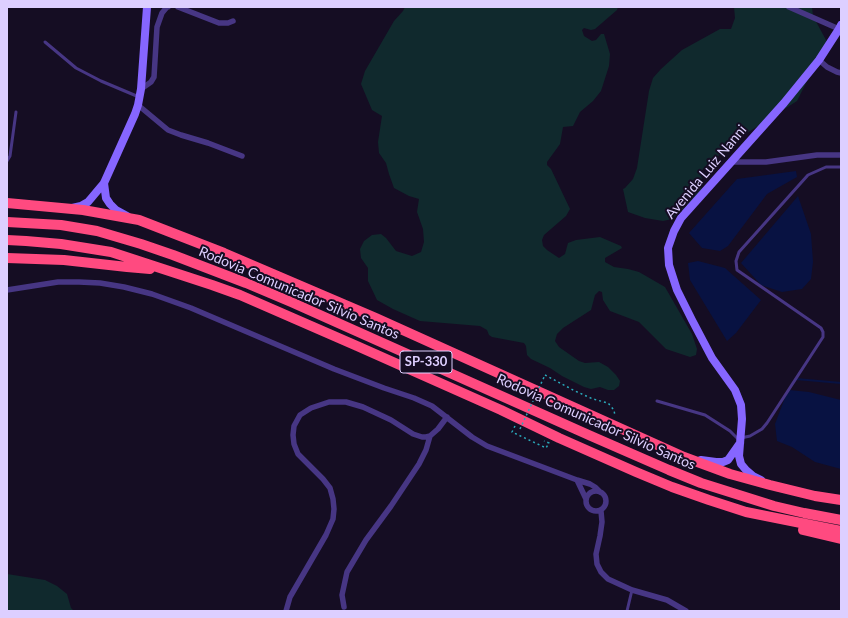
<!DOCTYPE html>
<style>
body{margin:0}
#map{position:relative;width:848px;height:618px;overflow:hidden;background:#150d23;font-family:Lato,sans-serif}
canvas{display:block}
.frame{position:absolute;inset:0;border:8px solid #ddcfff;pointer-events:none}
</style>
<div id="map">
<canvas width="848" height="618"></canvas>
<div class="frame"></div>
</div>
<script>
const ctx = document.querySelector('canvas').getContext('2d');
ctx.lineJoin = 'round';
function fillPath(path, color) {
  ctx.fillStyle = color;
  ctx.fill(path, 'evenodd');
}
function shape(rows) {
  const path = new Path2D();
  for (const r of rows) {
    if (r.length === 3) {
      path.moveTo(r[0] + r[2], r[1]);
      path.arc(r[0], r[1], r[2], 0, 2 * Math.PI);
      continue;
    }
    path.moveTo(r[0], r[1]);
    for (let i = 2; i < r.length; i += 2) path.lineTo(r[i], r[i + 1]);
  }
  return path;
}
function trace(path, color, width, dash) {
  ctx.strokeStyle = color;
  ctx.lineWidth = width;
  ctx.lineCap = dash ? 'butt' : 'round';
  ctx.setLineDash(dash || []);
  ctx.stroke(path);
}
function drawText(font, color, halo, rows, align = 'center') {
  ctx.font = font + ' Lato,sans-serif';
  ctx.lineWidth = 4;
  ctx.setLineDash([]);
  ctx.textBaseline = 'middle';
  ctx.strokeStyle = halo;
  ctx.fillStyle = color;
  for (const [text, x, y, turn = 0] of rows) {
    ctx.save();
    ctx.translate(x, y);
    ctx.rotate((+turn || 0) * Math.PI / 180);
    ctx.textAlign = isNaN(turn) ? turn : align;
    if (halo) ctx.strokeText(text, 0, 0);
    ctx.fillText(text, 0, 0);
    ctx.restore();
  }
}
fillPath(shape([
 [405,7,618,7,617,10,595,29,591,30,584,28,582,30,584,36,592,41,596,40,601,34,604,34,610,54,609,66,601,91,593,101,580,112,573,126,563,127,560,144,547,162,547,165,551,169,570,209,566,216,544,235,542,240,543,246,547,250,559,258,565,254,568,243,576,240,600,237,621,246,622,248,605,258,605,262,614,267,628,269,639,272,665,287,692,334,697,349,696,355,690,357,666,349,639,322,610,311,603,300,602,292,599,291,595,295,591,310,563,328,557,334,555,341,559,347,579,361,585,363,599,362,608,367,616,375,620,381,619,386,614,390,608,390,600,387,591,389,584,387,562,376,550,368,531,359,527,355,526,346,524,343,492,337,489,335,487,330,480,326,420,321,393,309,377,300,368,281,368,268,361,258,360,249,364,241,372,235,381,234,386,238,396,251,412,256,421,252,424,242,423,229,417,212,419,199,409,196,394,188,389,174,386,163,379,153,378,142,382,116,372,110,361,84,365,71,394,21,403,11],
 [734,7,812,7,813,16,826,40,827,48,809,77,797,101,747,133,729,149,712,160,704,168,700,173,703,182,701,190,693,200,672,219,663,221,645,218,628,212,623,189,625,188,633,179,637,168,649,91,653,78,661,69,682,50,720,29,731,29,735,18],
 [7,574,45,580,57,586,67,594,71,608,74,611,7,611]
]), '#10292d');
fillPath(shape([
 [796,171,797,177,767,194,728,246,720,251,702,248,689,233,737,179],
 [798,196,811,234,813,262,811,279,802,289,782,292,761,285,741,263],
 [698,261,725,268,761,300,736,333,727,341,690,280,688,263],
 [789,390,809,392,841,400,841,469,815,462,792,447,777,441,775,424,786,395]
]), '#081242');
trace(shape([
 [796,379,841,383]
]), '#081242', 2);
trace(shape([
 [545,375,575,391,593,399,608,403,614,410,615,416],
 [515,426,512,432,546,448,549,443,544,441]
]), '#2aa8b9', 1.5, [2, 3]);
trace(shape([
 [45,42,76,68,101,81,139,97],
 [7,161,10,156,16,112],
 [657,401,705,415,730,431,739,440],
 [741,438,750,436,762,429,767,423,823,337,823,332,821,328,737,270,736,261,739,252,808,175,826,167,841,167],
 [627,611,632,590]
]), '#473684', 3);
trace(shape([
 [178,7,219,23,228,23,233,21],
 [789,7,839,29],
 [819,60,827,67,837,72,841,73],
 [141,89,151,82,154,77,157,27,162,13,167,7,168,7],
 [138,105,168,130,181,135,208,143,242,156],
 [731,162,766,162,817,155,841,155],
 [7,290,58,282,79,282,100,283,124,287,152,294,191,308,334,369,384,388,414,398,432,406,472,437,487,446,577,480,590,484,595,487,600,492],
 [577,480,586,499],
 [596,501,10],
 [601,511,602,522,600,536,596,554,597,564,601,572,608,579,632,590,667,600,686,611],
 [344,607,342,595,347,572,366,540,391,506,419,464,426,450,430,436],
 [286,611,290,597,326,535,333,519,334,509,333,499,330,488,323,479,298,454,294,444,293,435,294,426,300,415,311,408,329,402,346,402,363,407,391,420,413,434,422,437,426,437,430,436,438,429,447,417]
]), '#473684', 5.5);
trace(shape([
 [104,183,106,198,110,204,116,210,127,216],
 [72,208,81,206,88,202,104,183,135,114,138,105,141,89,147,7],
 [701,460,716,462,723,462,728,460,740,443],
 [761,480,753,476,746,470,741,464,739,456,742,419,741,405,735,390,712,358,692,320,677,290,669,265,668,248,674,231,681,218,784,103,819,60,839,29,841,25]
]), '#8666ff', 8);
trace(shape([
 [7,203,83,210,139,220,224,253,376,318,684,457,730,474,770,485,815,496,841,500],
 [7,222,61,225,97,231,141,244,173,255,246,283,291,302,591,436,669,470,701,483,774,506,804,513,841,520],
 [7,240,26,241,61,244,111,252,212,285,240,295,357,346,501,410,559,438,636,472,672,487,709,500,746,512,841,531],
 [7,258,64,260,127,267,150,269],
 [803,530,841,539]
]), '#ff4a80', 10);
trace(shape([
 [520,429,545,375]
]), '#2aa8b9', 1.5, [2, 3]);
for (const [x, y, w] of [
 [426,362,52]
]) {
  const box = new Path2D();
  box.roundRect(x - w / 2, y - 11, w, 22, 3);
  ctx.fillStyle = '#150d23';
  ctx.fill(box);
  trace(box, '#ddcfff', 1);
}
drawText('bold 13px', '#ddcfff', null, [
 ["SP-330",426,362]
]);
drawText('14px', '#ddcfff', '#150d23', [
 ["Avenida Luiz Nanni",706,172,-50],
 ["Rodovia Comunicador Silvio Santos",299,293,23],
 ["Rodovia Comunicador Silvio Santos",596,422,24]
]);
</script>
